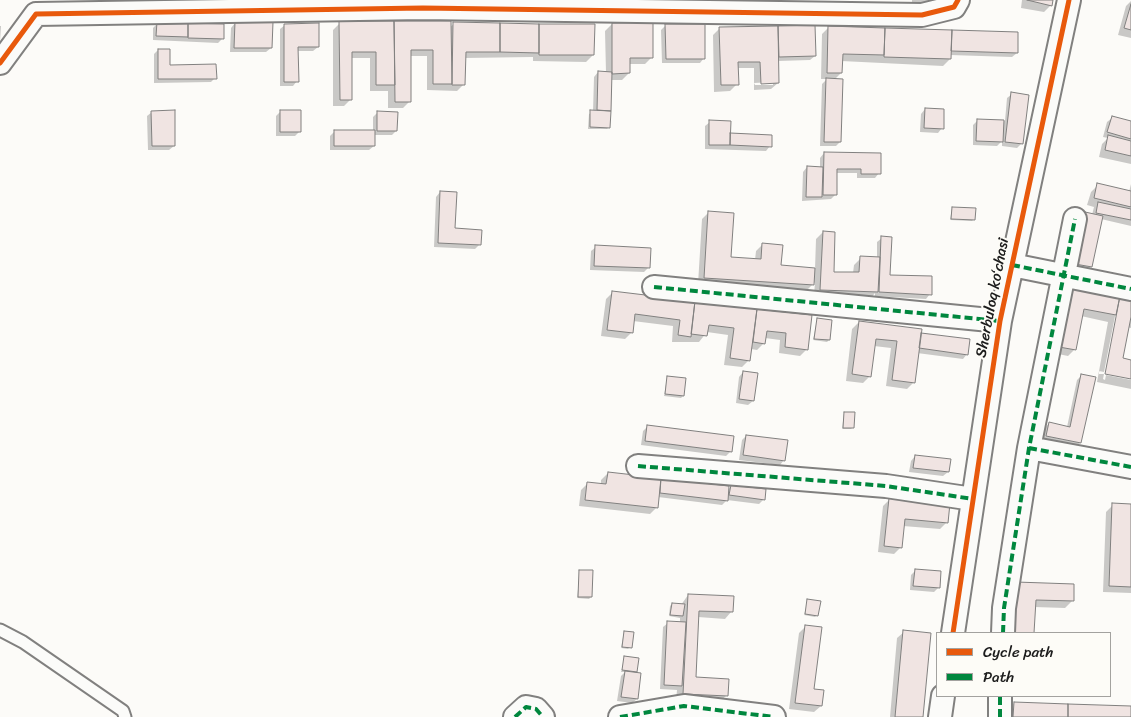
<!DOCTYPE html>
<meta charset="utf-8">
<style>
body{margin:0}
#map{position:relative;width:1131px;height:717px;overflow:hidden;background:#fcfbf8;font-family:Sriracha,sans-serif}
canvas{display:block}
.legend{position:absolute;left:936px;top:632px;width:175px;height:65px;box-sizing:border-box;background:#fdfcf7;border:1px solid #a3a29f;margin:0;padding:6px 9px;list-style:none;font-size:15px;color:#1c1c1c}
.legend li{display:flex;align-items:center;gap:10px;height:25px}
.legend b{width:25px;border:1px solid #a3a29f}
</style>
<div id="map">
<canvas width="1131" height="717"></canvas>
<ul class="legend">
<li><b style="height:6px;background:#e8590c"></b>Cycle path</li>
<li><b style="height:6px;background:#00873e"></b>Path</li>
</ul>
</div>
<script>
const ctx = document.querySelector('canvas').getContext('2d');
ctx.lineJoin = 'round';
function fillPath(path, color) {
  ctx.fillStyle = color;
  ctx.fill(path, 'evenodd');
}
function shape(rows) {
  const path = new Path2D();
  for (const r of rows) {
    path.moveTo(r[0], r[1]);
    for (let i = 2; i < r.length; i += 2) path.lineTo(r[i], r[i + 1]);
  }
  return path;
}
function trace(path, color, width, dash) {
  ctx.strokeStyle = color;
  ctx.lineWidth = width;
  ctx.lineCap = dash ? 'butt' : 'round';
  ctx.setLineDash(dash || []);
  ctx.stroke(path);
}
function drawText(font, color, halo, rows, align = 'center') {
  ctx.font = font + ' Sriracha,sans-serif';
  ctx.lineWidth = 4;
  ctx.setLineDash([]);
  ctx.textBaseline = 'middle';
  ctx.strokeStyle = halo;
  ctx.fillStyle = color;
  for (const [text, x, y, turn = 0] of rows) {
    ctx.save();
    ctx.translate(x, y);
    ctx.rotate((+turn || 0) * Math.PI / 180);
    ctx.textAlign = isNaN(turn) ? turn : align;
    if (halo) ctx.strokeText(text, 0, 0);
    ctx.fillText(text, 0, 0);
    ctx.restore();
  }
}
fillPath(shape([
 [912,0,936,0,912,8],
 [1022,0,1052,0,1051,5,1044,12,1021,8],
 [1131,1,1131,38,1118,35,1126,6],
 [235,23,271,48,266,52,230,52,231,28],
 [340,23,450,27,454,24,593,55,586,62,533,61,533,57,465,58,464,84,457,91,427,90,427,56,410,56,410,101,403,108,388,108,388,91,370,91,370,58,351,58,351,99,344,106,333,106,333,30],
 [157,24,223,38,218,43,153,40,153,28],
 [612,24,652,57,645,64,629,64,629,73,622,80,610,80,609,127,607,129,588,129,589,114,593,112,594,77,598,72,606,73,605,31],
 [285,25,318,47,313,51,297,51,297,81,293,86,280,86,280,29],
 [666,25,704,58,700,63,662,63,661,30],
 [0,26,1,26,0,42],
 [814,26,815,56,810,60,778,61,778,83,771,89,754,90,754,68,737,68,737,84,730,91,714,92,713,35,720,28],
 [773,82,773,85,755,85,754,83],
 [829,27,1017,34,1017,53,1012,57,950,55,950,59,943,66,841,61,841,73,834,80,840,142,836,146,820,146,822,84,827,79,821,79,822,34],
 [158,50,168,66,215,78,211,82,154,83,154,54],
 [1012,94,1022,143,1017,148,1002,146,1002,141,997,146,973,145,973,125,978,120,1005,121,1007,98],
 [925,109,942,128,938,133,920,132,921,114],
 [152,112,174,146,169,150,148,150,147,116],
 [280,112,300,131,295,136,276,136,276,116],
 [378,112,396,131,392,135,374,135,374,146,369,150,330,150,330,136,334,132,373,132,373,117],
 [1112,118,1131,123,1131,164,1099,157,1102,144,1108,138,1103,137,1107,122],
 [710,122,729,134,770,146,766,151,705,149,705,126],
 [824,153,879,173,875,178,857,178,857,173,836,173,836,194,831,199,802,201,803,172,807,167,820,168,820,158],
 [1131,184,1131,226,1101,219,1091,267,1086,271,1071,268,1092,215,1094,207,1087,205,1091,192,1098,185,1129,192],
 [440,192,454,230,480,244,475,249,434,247,436,197],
 [952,208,974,219,972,221,950,220],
 [709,212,730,258,755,260,756,251,763,244,780,267,815,269,816,239,823,232,833,273,853,273,854,265,861,258,877,258,877,242,882,238,889,276,930,294,926,299,875,296,875,293,870,299,814,296,815,282,806,291,698,284,702,219],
 [596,247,649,267,644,272,590,270,591,251],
 [1071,288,1131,299,1131,328,1127,327,1121,359,1131,361,1131,377,1107,373,1119,306,1117,306,1104,372,1099,371,1099,374,1104,374,1103,379,1105,380,1106,375,1131,380,1131,389,1097,382,1108,322,1081,316,1075,349,1068,356,1053,353],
 [613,292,811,316,807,349,800,356,779,353,780,340,765,338,764,343,757,350,751,349,749,360,742,367,724,365,728,335,707,332,699,342,672,342,673,326,633,321,632,332,625,339,601,336,606,299],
 [817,320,829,340,827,342,813,340],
 [859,322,967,354,963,359,917,353,914,382,907,389,886,386,891,348,874,346,870,376,863,383,846,381,852,329],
 [743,372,753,401,748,405,736,403,739,377],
 [1082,375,1080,443,1076,447,1042,440,1045,428,1049,423,1067,427,1077,380],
 [667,378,683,396,681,398,664,396],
 [844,413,853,427,851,429,842,429],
 [648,426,731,451,726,456,641,445,643,431],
 [746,436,784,460,780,465,739,460,742,440],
 [915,456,948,472,943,476,909,472,911,461],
 [608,473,728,487,728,490,731,486,764,499,759,504,727,500,722,505,658,497,657,507,650,514,579,506,581,490,588,483,601,485,601,480],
 [890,499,947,522,940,529,903,526,901,547,894,554,878,552,883,506],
 [1113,505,1131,505,1131,593,1103,592,1106,512],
 [580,571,591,597,589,599,577,598],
 [915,571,939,587,934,592,910,590,911,575],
 [1016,584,1072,601,1065,608,1034,607,1033,633,1008,633],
 [688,595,731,612,725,619,698,617,695,679,726,696,719,702,676,700,677,690,660,689,663,627,668,623,680,623,680,618,669,616,670,606,672,604,681,605],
 [808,600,817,615,815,617,804,615],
 [806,626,813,690,821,706,814,712,789,709,799,633],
 [624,632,630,647,628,649,621,648],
 [904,632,922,717,890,717,897,638],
 [625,657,636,672,637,699,632,703,617,701,621,676,625,672,621,672],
 [1014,703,1131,708,1131,717,1009,717,1010,707]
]), '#0003');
const building = shape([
 [1027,0,1053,0,1052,6,1027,0],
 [1131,4,1131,30,1124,28,1131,4],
 [339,21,394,21,395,85,376,85,376,52,352,52,352,100,340,100,339,21],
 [394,21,451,21,452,84,433,84,433,50,411,50,411,102,395,102,394,21],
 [157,22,188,23,188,37,156,36,157,22],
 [235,22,273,22,272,48,234,48,235,22],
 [453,22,500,23,500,52,466,52,465,85,452,85,453,22],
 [653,22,653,58,630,58,630,73,612,74,612,23,653,22],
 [188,23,224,24,224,39,188,38,188,23],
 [319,23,319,47,298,47,299,82,284,82,284,24,319,23],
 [500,23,539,24,539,53,500,52,500,23],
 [539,24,595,24,594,55,539,55,539,24],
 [665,24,705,24,705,59,666,59,665,24],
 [815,25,816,56,779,57,778,26,815,25],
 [778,26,779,83,761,84,760,62,738,62,739,85,721,85,719,27,778,26],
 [828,26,885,28,884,55,843,54,842,73,827,73,828,26],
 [885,28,952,30,951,59,884,57,885,28],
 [952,30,1018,32,1018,53,951,51,952,30],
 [158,49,170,49,170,65,216,64,217,79,158,79,158,49],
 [598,71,612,72,611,111,597,110,598,71],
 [826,78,843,79,841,142,824,142,826,78],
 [1011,92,1029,95,1023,144,1005,142,1011,92],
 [925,108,944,109,944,129,924,128,925,108],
 [175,110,175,146,152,146,151,111,175,110],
 [280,110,301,110,301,132,280,132,280,110],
 [590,110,611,111,610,128,590,127,590,110],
 [377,111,398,112,397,131,377,131,377,111],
 [1112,116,1131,121,1131,139,1107,132,1112,116],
 [977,119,1004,120,1003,142,976,141,977,119],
 [709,120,731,121,730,145,709,145,709,120],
 [334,130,375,130,375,146,334,146,334,130],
 [730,133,772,135,772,147,730,145,730,133],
 [1108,135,1131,141,1131,156,1105,150,1108,135],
 [824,152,881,153,881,174,861,174,861,169,837,169,837,195,823,195,824,152],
 [807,166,823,167,822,197,806,197,807,166],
 [1097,183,1131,191,1131,207,1094,198,1097,183],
 [440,191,457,192,455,228,482,230,481,245,438,243,440,191],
 [1098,202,1131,209,1131,220,1096,213,1098,202],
 [952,207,976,208,975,220,951,219,952,207],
 [708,211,734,213,731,257,761,259,762,243,783,245,781,265,815,268,814,285,704,278,708,211],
 [1085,212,1103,216,1092,267,1075,264,1085,212],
 [823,231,835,232,834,272,859,272,860,256,880,257,878,292,820,290,823,231],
 [881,236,892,237,890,275,932,276,932,295,879,292,881,236],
 [595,245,651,248,650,268,594,266,595,245],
 [1071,286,1120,296,1116,315,1084,309,1076,350,1059,347,1071,286],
 [612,291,695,301,691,337,678,335,680,320,635,314,633,333,607,330,612,291],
 [1120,296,1131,298,1131,317,1123,358,1131,360,1131,379,1105,374,1120,296],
 [695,301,757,309,750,361,730,358,734,328,709,325,707,336,691,334,695,301],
 [757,309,812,315,808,350,785,347,786,333,767,331,765,344,753,342,757,309],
 [817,318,832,320,830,340,814,339,817,318],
 [859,321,922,329,915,383,892,380,897,341,876,339,871,377,852,374,859,321],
 [921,333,970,339,968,355,919,348,921,333],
 [743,371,758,373,754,401,739,399,743,371],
 [1081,374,1096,377,1081,443,1046,436,1049,422,1070,427,1081,374],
 [667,376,686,378,684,396,665,394,667,376],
 [844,412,855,412,854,428,843,428,844,412],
 [647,425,734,436,732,452,645,441,647,425],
 [746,435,788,440,785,461,743,455,746,435],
 [915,455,951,459,949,472,913,468,915,455],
 [608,472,661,478,658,508,585,500,587,482,606,484,608,472],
 [661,478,729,486,728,501,660,493,661,478],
 [731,485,766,489,765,500,729,495,731,485],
 [889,498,950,503,948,523,905,519,902,548,884,546,889,498],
 [1112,503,1131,504,1131,587,1109,586,1112,503],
 [915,569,941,571,940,588,913,586,915,569],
 [579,570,593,570,592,597,578,597,579,570],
 [1016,582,1074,584,1074,601,1036,600,1034,633,1014,633,1016,582],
 [688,594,734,596,733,612,699,611,696,677,729,679,728,696,683,694,688,594],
 [807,599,821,601,818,616,805,614,807,599],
 [672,603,685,604,683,616,670,615,672,603],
 [667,621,686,622,682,686,664,685,667,621],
 [805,625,822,627,814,689,824,690,822,706,795,703,805,625],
 [903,630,931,633,923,717,895,717,903,630],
 [624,631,634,632,632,648,622,647,624,631],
 [624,656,639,658,637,672,622,670,624,656],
 [625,671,641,673,638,699,621,697,625,671],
 [1014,702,1068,704,1068,717,1013,717,1014,702],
 [1068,704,1131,706,1131,717,1068,717,1068,704]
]);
fillPath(building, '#f0e4e2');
trace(building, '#81807f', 1);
const lane = shape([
 [0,630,23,642,123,711,125,717]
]);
const street = shape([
 [0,63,36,14,423,8,922,15,954,7,958,0],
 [1012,265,1131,289],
 [654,287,1000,321],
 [1029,448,1131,467],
 [638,466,886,486,973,499],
 [953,633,1000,321,1069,0],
 [1003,633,1004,608,1029,448,1075,219],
 [515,717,526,707,536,709,543,717],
 [620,717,684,706,774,717],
 [940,717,943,696],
 [1000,717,1000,696]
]);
trace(lane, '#81807f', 15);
trace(street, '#81807f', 26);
trace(lane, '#fbfbf9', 11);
trace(street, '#fbfbf9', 22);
trace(shape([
 [1012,265,1131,289],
 [654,287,1000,321],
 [1029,448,1131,467],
 [638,466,886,486,973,499],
 [1003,633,1004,608,1029,448,1075,219],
 [515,717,526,707,536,709,543,717],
 [620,717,684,706,774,717],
 [1000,717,1000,696]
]), '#00873e', 4, [8, 4]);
trace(shape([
 [0,63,36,14,423,8,922,15,954,7,958,0],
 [953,633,1000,321,1069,0]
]), '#e8590c', 5);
drawText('15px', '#1c1c1c', '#fdfcf7', [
 ["Sherbuloq koʻchasi",993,298,-79]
]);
</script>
